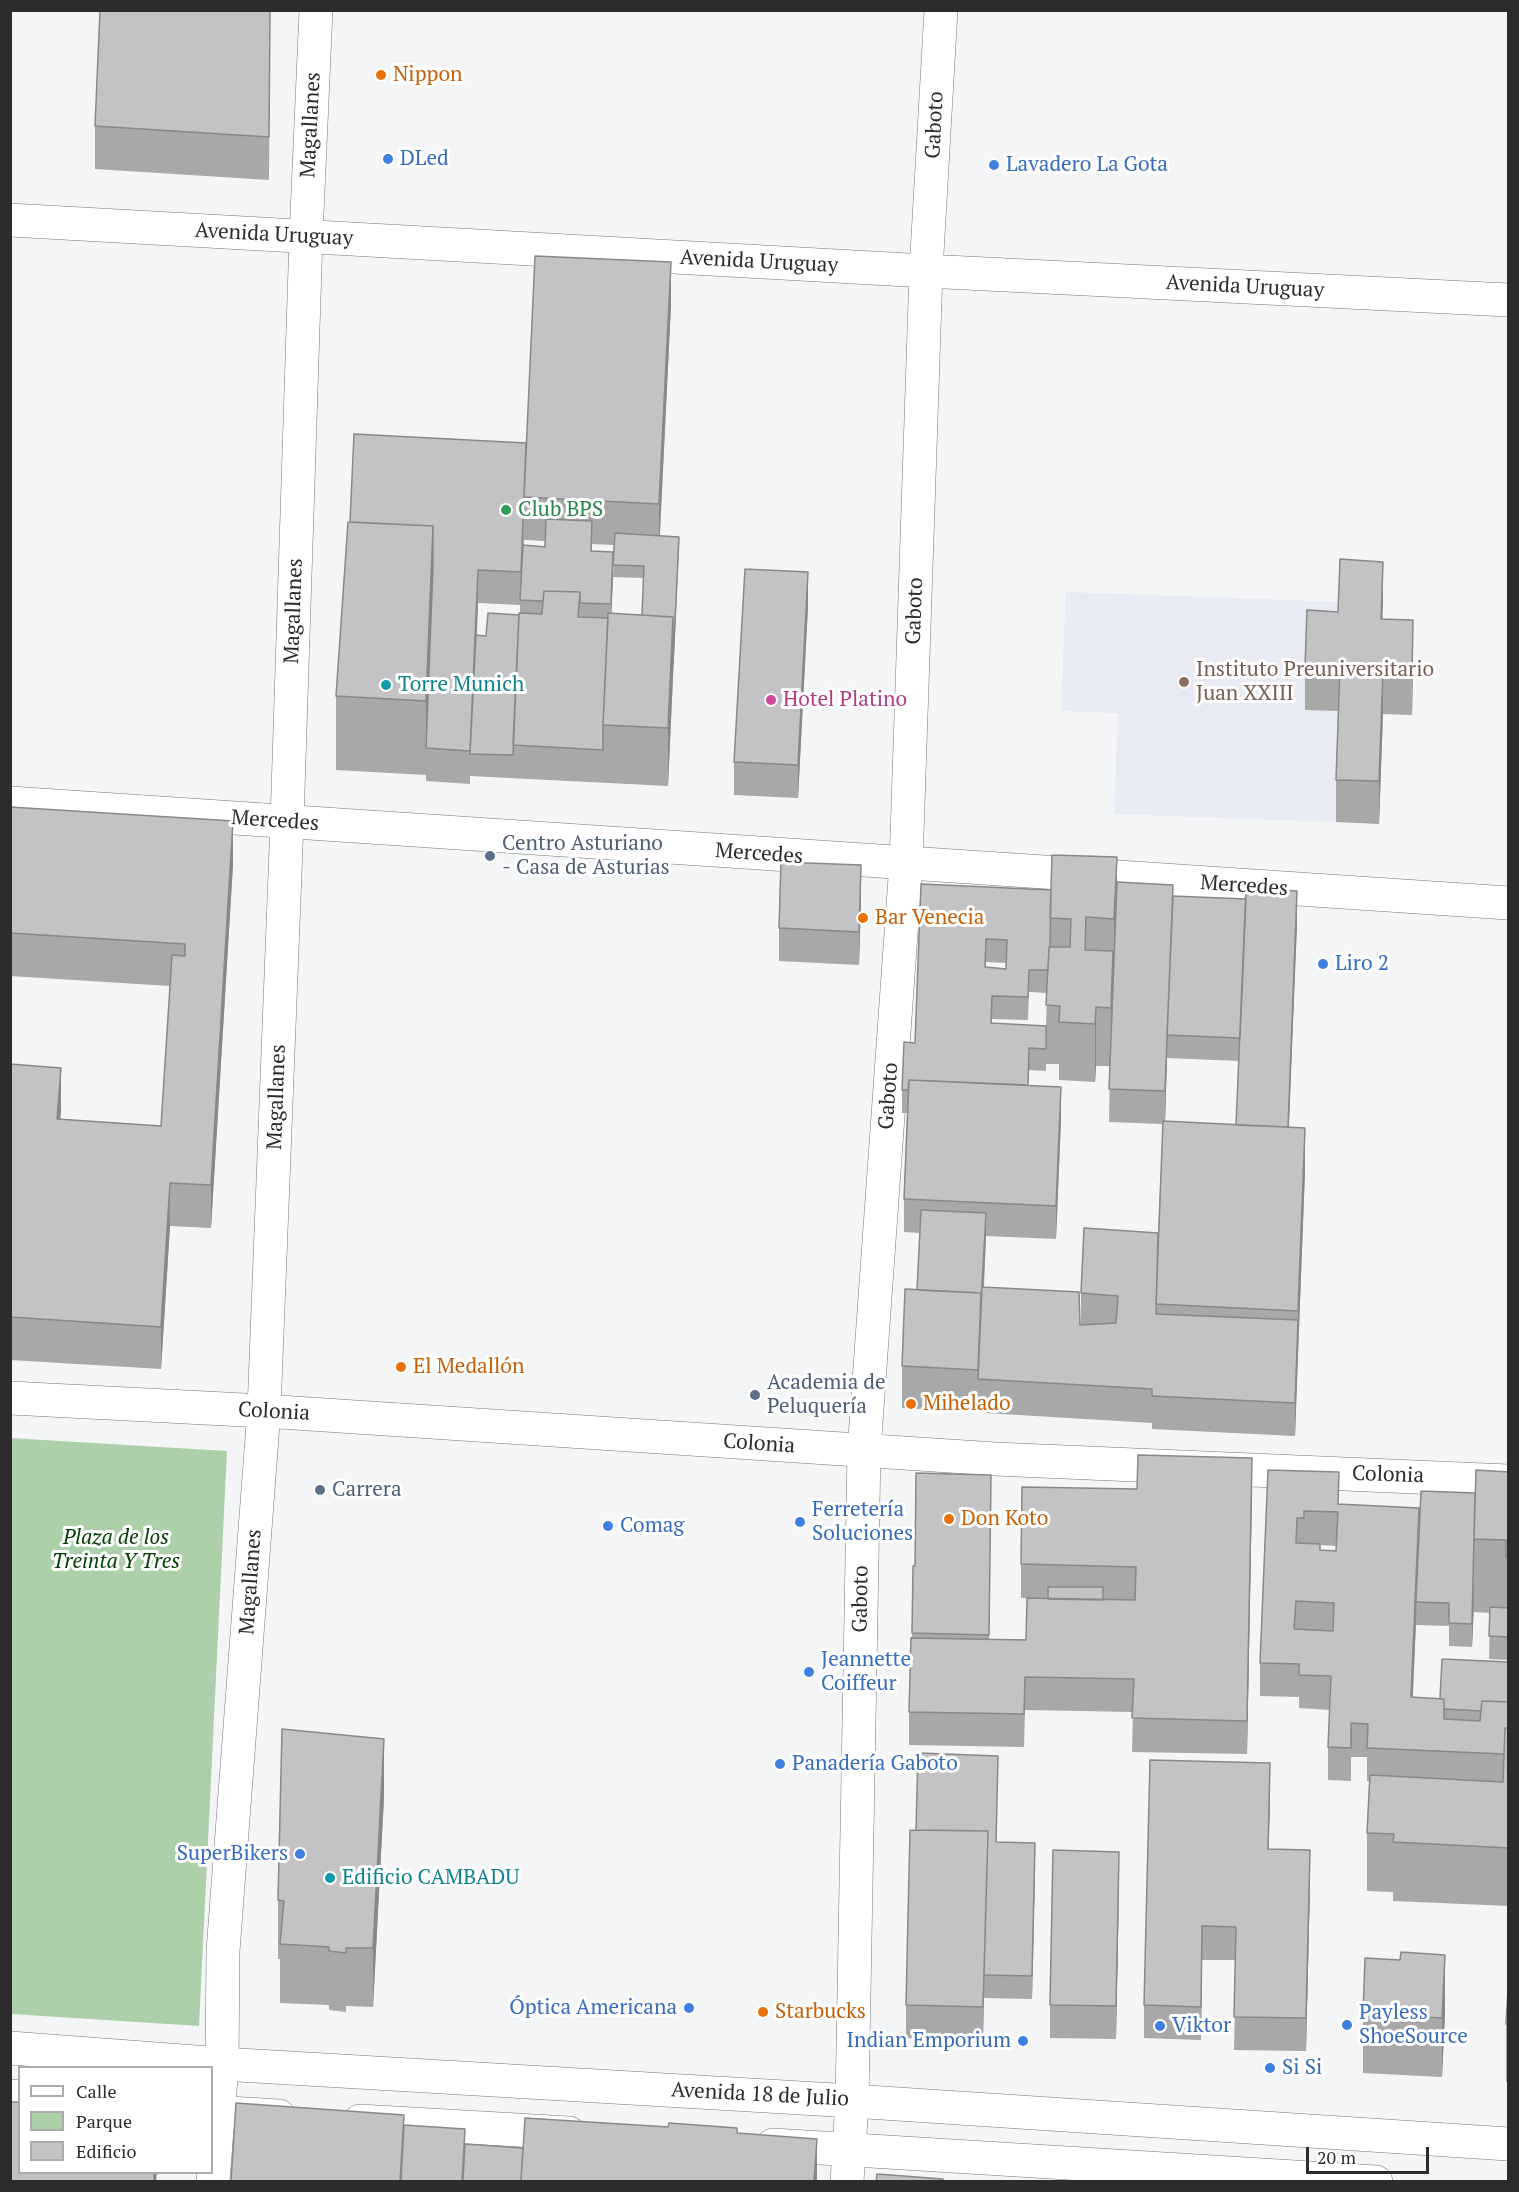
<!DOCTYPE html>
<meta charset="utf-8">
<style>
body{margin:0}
#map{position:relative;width:1519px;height:2192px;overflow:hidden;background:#f4f5f7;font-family:"PT Serif",serif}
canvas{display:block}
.frame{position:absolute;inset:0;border:12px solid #2c2c2d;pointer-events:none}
.legend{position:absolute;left:18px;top:2066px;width:195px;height:108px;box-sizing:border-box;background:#fff;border:2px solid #ababab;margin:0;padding:8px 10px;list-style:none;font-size:18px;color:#2c2c2d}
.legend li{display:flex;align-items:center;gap:12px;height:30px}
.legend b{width:30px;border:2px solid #ababab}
.scale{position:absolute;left:1306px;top:2147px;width:123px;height:27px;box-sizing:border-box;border:3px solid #2c2c2d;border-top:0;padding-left:8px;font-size:18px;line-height:21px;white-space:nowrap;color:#2c2c2d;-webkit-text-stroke:4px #fff;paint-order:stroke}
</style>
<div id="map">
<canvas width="1519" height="2192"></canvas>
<div class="frame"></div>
<ul class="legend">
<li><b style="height:8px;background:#fff"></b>Calle</li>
<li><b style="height:16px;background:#add0aa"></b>Parque</li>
<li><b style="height:16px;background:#c3c3c5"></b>Edificio</li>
</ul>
<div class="scale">20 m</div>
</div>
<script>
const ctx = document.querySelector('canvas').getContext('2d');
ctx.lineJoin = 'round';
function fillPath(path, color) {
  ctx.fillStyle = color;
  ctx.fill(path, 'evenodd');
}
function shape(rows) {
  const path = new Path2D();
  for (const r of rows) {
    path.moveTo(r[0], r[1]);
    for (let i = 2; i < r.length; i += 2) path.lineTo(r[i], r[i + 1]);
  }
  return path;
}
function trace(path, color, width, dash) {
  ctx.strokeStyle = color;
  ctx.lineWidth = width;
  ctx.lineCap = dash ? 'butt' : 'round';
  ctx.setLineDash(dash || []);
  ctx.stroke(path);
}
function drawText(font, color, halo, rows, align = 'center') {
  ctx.font = font + ' "PT Serif",serif';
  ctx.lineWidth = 6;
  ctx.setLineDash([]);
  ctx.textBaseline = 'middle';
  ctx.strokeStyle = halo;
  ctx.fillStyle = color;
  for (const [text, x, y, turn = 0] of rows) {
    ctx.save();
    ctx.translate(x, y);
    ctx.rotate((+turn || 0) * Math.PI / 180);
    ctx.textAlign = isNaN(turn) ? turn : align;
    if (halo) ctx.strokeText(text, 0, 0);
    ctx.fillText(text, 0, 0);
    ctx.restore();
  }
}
fillPath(shape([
 [1066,592,1340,602,1340,711,1336,822,1114,814,1118,713,1061,711]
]), '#e8eaf4');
fillPath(shape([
 [10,1438,227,1451,199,2026,11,2014]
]), '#add0aa');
const minor = shape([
 [10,220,926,271,1508,300],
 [10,803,1508,903],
 [10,1398,264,1411,995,1459,1508,1481],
 [213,2182,222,2064,223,1951,264,1411,287,822,306,237,316,10],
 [847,2182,852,2101,864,1451,906,864,926,271,941,10]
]);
const major = shape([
 [10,2048,222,2064,852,2101,1508,2144],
 [10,2096,20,2097],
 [212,2112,279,2116],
 [360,2121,569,2133],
 [773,2145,1376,2182]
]);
trace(minor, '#767678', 34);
trace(major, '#767678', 34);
trace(minor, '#fff', 33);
trace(major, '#fff', 33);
fillPath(shape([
 [270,10,269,180,95,169,95,126],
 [671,305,660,535,679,548,668,786,470,776,470,784,426,781,426,775,336,770,336,696,350,522,526,443],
 [524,540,545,541,545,547,524,546],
 [592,544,614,545,613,577,644,578,642,615,611,614,613,575,592,551],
 [478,603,520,605,520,613,486,636,477,635],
 [808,606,798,798,734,795,734,762],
 [1383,619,1413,663,1412,715,1383,714,1379,824,1336,822,1336,780,1338,711,1305,710,1305,667],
 [10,807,233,864,211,1228,170,1226,161,1369,10,1360,10,1064,61,1111,60,1119,161,1126,170,986,10,976],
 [1117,882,1297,924,1289,1127,1305,1171,1295,1436,1152,1429,1152,1423,902,1408,902,1366,917,1290,920,1233,904,1232,904,1199,907,1113,902,1113,902,1090,915,1043,921,884,1051,890],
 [986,962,1006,963,1006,969,986,967],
 [1029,992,1047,993,1046,1026,992,1023,992,1019,1028,1020],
 [1167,1058,1239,1061,1236,1125,1165,1122],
 [1046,1064,1059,1064,1059,1080,1095,1082,1096,1066,1110,1066,1109,1122,1163,1124,1158,1233,1081,1293,1081,1325,984,1287,986,1236,1056,1239,1061,1120,1028,1085,1029,1070,1046,1071],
 [861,898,859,965,779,961,779,928],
 [1268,1470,1339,1504,1419,1508,1475,1493,1509,1472,1509,1660,1489,1659,1490,1613,1474,1612,1474,1603,1472,1647,1449,1646,1449,1626,1416,1625,1416,1621,1413,1698,1440,1699,1509,1662,1509,1906,1393,1901,1393,1892,1367,1891,1367,1833,1369,1781,1367,1781,1367,1757,1351,1757,1351,1781,1328,1780,1328,1747,1330,1710,1299,1708,1299,1697,1260,1696,1260,1663],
 [1320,1545,1336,1546,1336,1551,1320,1550],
 [991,1475,989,1639,1026,1640,1048,1599,1021,1598,1021,1564,1252,1491,1247,1754,1132,1752,1133,1712,1025,1710,1024,1747,909,1745,909,1712,912,1638,913,1566,915,1566],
 [1103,1599,1135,1600,1103,1600],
 [1270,1796,1268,1849,1310,1884,1306,2051,1234,2050,1236,1960,1202,1960,1201,2040,1144,2038,1144,2005],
 [384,1797,373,2007,346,2006,346,2012,329,2010,329,2005,280,2003,280,1959,278,1959,278,1900],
 [997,1842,1035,1866,1032,1999,984,1998,983,2040,906,2038,906,2005],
 [1119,1885,1116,2039,1050,2038,1050,2005],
 [1400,1960,1445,2013,1442,2077,1363,2073,1363,2014],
 [1509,1971,1509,2082,1506,2082,1506,2024]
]), '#a8a8a9');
fillPath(shape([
 [671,262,671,305,659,547,659,504],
 [433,526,433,600,426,748,426,701],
 [679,537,673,675,668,786,668,728,673,617],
 [613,552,613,575,611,627,611,604],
 [1383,562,1383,604,1381,661,1381,619],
 [478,570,478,603,471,754,470,754,470,784,470,751],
 [808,572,808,606,798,798,798,765],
 [1413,620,1413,663,1412,715,1412,672],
 [1383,671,1383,714,1379,824,1379,781],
 [233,821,233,864,211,1228,211,1185],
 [1117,857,1117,916,1114,977,1114,919],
 [861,865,861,898,859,965,859,932],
 [1173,885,1167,1035,1167,1058,1165,1124,1165,1091],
 [1297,891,1297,924,1287,1164,1287,1130],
 [1113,951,1113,1009,1111,1066,1111,1008],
 [1096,1007,1096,1066,1095,1082,1095,1024],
 [61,1068,61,1111,57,1162,57,1119],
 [1061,1087,1061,1120,1056,1239,1056,1206],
 [1305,1128,1305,1171,1298,1354,1298,1311],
 [170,1183,170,1226,161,1369,161,1327],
 [986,1213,986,1235,979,1379,978,1379],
 [1298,1320,1298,1354,1295,1436,1295,1403],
 [1252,1458,1252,1491,1247,1754,1247,1721],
 [1419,1508,1416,1621,1411,1731,1411,1697],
 [1474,1581,1474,1603,1472,1647,1472,1624],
 [384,1739,384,1797,373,2007,373,1948],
 [1270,1763,1270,1796,1268,1882,1268,1849],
 [988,1831,984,1975,983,2040,983,2007],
 [1035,1843,1035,1866,1032,1999,1032,1976],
 [1310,1850,1310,1884,1306,2051,1306,2018],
 [1119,1852,1119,1885,1116,2039,1116,2006],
 [1202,1926,1202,1960,1201,2040,1201,2007],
 [1445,1955,1445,2013,1442,2077,1442,2018],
 [817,2139,817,2181,814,2181],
 [154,2172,157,2172,156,2181,154,2181]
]), '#88888a');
const building = shape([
 [100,10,270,10,269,137,95,126,100,10],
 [535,256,671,262,659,504,524,497,535,256],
 [354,434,526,443,521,572,478,570,470,751,426,748,433,567,433,526,350,522,354,434],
 [546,519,592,521,591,551,613,552,611,604,580,603,580,592,544,591,543,601,520,600,523,545,545,547,546,519],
 [348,522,433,526,426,701,336,696,348,522],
 [615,533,679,537,673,664,673,617,642,615,644,566,613,565,615,533],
 [1340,559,1383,562,1381,619,1413,620,1412,672,1383,671,1379,781,1336,780,1340,669,1305,667,1307,610,1338,612,1340,559],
 [745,569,808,572,798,765,734,762,745,569],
 [544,591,580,592,578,617,608,618,603,725,603,750,513,745,519,613,542,614,544,591],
 [488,613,519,615,513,755,470,754,476,635,486,636,488,613],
 [608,613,673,617,668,728,603,725,608,613],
 [10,807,233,821,211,1185,170,1183,161,1327,10,1317,10,1064,61,1068,57,1119,161,1126,172,955,185,956,185,944,10,933,10,807],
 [1052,855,1117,857,1114,919,1086,917,1085,950,1113,951,1111,1008,1096,1007,1095,1024,1059,1022,1060,1006,1046,1005,1049,947,1070,947,1071,919,1050,918,1052,855],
 [781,862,861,865,859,932,779,928,781,862],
 [1117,882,1173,885,1165,1091,1109,1089,1117,882],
 [921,884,1051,890,1050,947,1049,947,1048,970,1029,970,1028,997,992,996,991,1023,1046,1026,1046,1049,1029,1048,1028,1085,909,1080,908,1090,902,1090,904,1042,915,1043,921,884],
 [986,939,1007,940,1006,969,985,967,986,939],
 [1246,888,1297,891,1288,1127,1236,1125,1246,888],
 [1173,896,1246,899,1240,1038,1167,1035,1173,896],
 [909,1080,1061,1087,1056,1206,904,1199,909,1080],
 [1163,1121,1305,1128,1298,1311,1156,1304,1163,1121],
 [921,1210,986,1213,981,1303,981,1293,917,1290,921,1210],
 [1084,1228,1158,1233,1156,1314,1298,1320,1295,1403,1152,1396,1152,1389,978,1379,982,1287,1079,1292,1080,1325,1116,1323,1118,1296,1081,1293,1084,1228],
 [905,1289,981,1293,978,1370,902,1366,905,1289],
 [1138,1455,1252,1458,1247,1721,1132,1718,1134,1679,1025,1677,1024,1714,909,1712,911,1638,1026,1640,1027,1598,1135,1600,1136,1567,1021,1564,1022,1487,1137,1489,1138,1455],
 [1268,1470,1339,1472,1338,1504,1419,1508,1411,1697,1444,1699,1444,1719,1480,1721,1482,1701,1509,1702,1509,1728,1505,1728,1504,1754,1367,1748,1368,1724,1351,1723,1351,1748,1328,1747,1331,1676,1299,1675,1299,1664,1260,1663,1268,1470],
 [1304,1511,1338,1512,1336,1551,1320,1550,1320,1544,1296,1543,1297,1518,1304,1518,1304,1511],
 [1296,1601,1334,1603,1333,1631,1294,1629,1296,1601],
 [1476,1470,1509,1472,1509,1557,1506,1557,1506,1540,1474,1539,1476,1470],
 [916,1473,991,1475,989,1635,912,1633,913,1566,915,1566,916,1473],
 [1421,1491,1475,1493,1472,1624,1449,1623,1449,1603,1416,1602,1421,1491],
 [1048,1587,1103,1587,1103,1600,1048,1599,1048,1587],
 [1490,1607,1509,1608,1509,1637,1489,1636,1490,1607],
 [1442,1659,1509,1662,1509,1702,1482,1701,1481,1711,1444,1709,1444,1699,1440,1699,1442,1659],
 [1505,1728,1509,1728,1509,1848,1393,1842,1394,1834,1367,1833,1370,1775,1503,1782,1505,1728],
 [282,1729,384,1739,373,1948,346,1948,346,1953,329,1951,329,1947,280,1944,284,1901,278,1900,282,1729],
 [918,1753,998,1756,996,1842,1035,1843,1032,1976,984,1975,988,1831,916,1830,918,1753],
 [1150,1760,1270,1763,1268,1849,1310,1850,1306,2018,1234,2017,1236,1927,1202,1926,1201,2007,1144,2005,1150,1760],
 [910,1830,988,1831,983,2007,906,2005,910,1830],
 [1053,1850,1119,1852,1116,2006,1050,2005,1053,1850],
 [1401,1952,1445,1955,1442,2018,1363,2014,1365,1958,1400,1960,1401,1952],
 [1509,1971,1509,2024,1506,2024,1509,1971],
 [10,2102,20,2102,20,2172,154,2172,154,2181,10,2181,10,2102],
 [236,2103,404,2115,400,2181,231,2181,236,2103],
 [525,2118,668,2127,669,2123,737,2128,737,2133,817,2139,814,2181,521,2181,525,2118],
 [404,2125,465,2129,462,2181,401,2181,404,2125],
 [465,2144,523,2148,521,2181,463,2181,465,2144],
 [877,2174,943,2179,943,2181,876,2181,877,2174]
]);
fillPath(building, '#c3c3c5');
trace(building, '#88888a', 1.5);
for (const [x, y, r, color] of [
 [381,75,6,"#e8710a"],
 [388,159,6,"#3f7fe0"],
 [994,165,6,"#3f7fe0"],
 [506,510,6,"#2e9e5b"],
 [1184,682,6,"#8d6e63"],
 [386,685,6,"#0f9aa8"],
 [771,700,6,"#d1479c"],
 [490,856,6,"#5c6f8a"],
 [863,918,6,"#e8710a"],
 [1323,964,6,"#3f7fe0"],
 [401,1367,6,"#e8710a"],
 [755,1395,6,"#5c6f8a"],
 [911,1404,6,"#e8710a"],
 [320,1490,6,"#5c6f8a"],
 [949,1519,6,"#e8710a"],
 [800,1522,6,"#3f7fe0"],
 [608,1526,6,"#3f7fe0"],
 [809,1672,6,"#3f7fe0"],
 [780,1764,6,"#3f7fe0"],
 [300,1854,6,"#3f7fe0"],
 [330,1878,6,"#0f9aa8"],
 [689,2008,6,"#3f7fe0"],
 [763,2012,6,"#e8710a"],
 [1347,2025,6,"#3f7fe0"],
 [1160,2026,6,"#3f7fe0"],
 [1023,2041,6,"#3f7fe0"],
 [1270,2068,6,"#3f7fe0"]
]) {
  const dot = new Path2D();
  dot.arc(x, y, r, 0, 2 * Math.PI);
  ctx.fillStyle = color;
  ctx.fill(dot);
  trace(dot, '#fff', 2);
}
drawText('21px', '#c56008', '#fff', [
 ["Nippon",393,75],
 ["Bar Venecia",875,918],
 ["El Medallón",413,1367],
 ["Mihelado",923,1404],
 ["Don Koto",961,1519],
 ["Starbucks",775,2012]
], 'left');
drawText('21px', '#2c2c2d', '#fff', [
 ["Magallanes",311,125,-87],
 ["Gaboto",935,125,-87],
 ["Avenida Uruguay",274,235,3],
 ["Avenida Uruguay",759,262,3],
 ["Avenida Uruguay",1245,287,3],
 ["Magallanes",294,611,-88],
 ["Gaboto",915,611,-88],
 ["Mercedes",275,821,4],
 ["Mercedes",759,854,4],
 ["Mercedes",1244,886,4],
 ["Gaboto",889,1096,-86],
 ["Magallanes",277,1097,-88],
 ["Colonia",274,1412,3],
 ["Colonia",759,1444,4],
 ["Colonia",1388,1475,2],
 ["Magallanes",251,1582,-86],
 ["Gaboto",861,1599,-89],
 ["Avenida 18 de Julio",760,2095,3]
]);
drawText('21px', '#366cbe', '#fff', [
 ["DLed",400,159],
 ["Lavadero La Gota",1006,165],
 ["Liro 2",1335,964],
 ["Ferretería",812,1510],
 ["Soluciones",812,1534],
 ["Comag",620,1526],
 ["Jeannette",821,1660],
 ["Coiffeur",821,1684],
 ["Panadería Gaboto",792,1764],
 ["SuperBikers",288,1854,"right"],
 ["Óptica Americana",677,2008,"right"],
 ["Payless",1359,2013],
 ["ShoeSource",1359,2037],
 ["Viktor",1172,2026],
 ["Indian Emporium",1011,2041,"right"],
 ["Si Si",1282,2068]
], 'left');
drawText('21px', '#27864d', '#fff', [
 ["Club BPS",518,510]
], 'left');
drawText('21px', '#785e54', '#fff', [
 ["Instituto Preuniversitario",1196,670],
 ["Juan XXIII",1196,694]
], 'left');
drawText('21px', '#0d838f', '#fff', [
 ["Torre Munich",398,685],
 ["Edificio CAMBADU",342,1878]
], 'left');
drawText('21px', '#b23c85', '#fff', [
 ["Hotel Platino",783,700]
], 'left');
drawText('21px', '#4e5e75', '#fff', [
 ["Centro Asturiano",502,844],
 ["- Casa de Asturias",502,868],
 ["Academia de",767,1383],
 ["Peluquería",767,1407],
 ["Carrera",332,1490]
], 'left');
drawText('italic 21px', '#054005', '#fff', [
 ["Plaza de los",116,1538],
 ["Treinta Y Tres",116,1562]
]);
</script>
